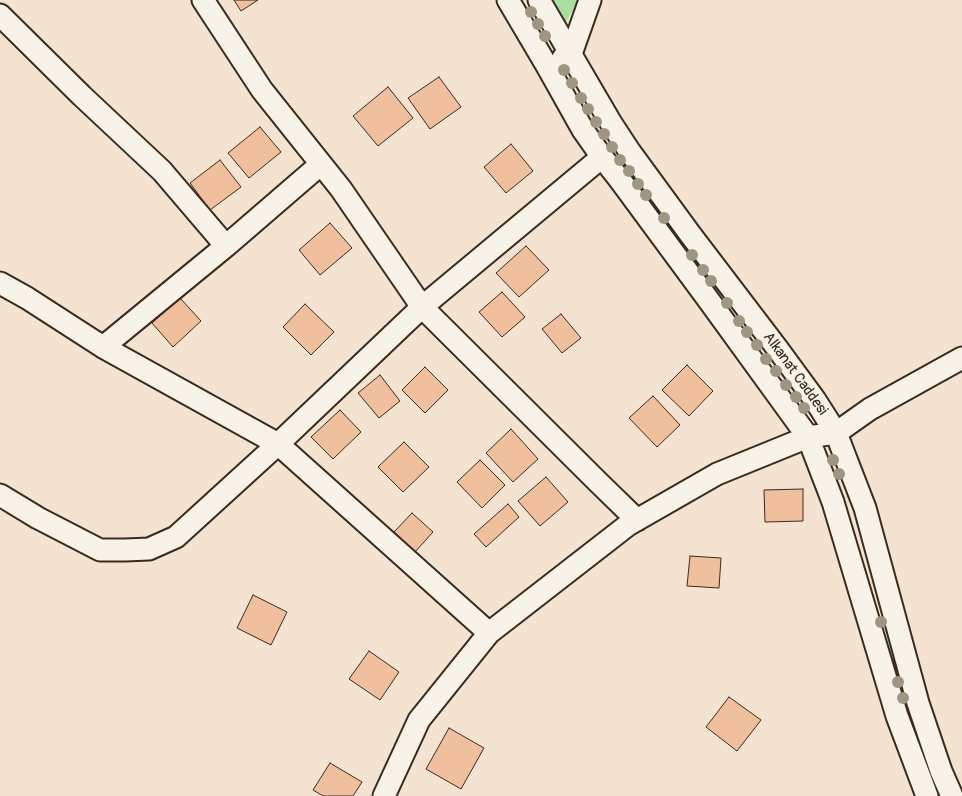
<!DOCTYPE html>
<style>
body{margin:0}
canvas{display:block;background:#f5e3d2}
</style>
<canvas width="962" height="796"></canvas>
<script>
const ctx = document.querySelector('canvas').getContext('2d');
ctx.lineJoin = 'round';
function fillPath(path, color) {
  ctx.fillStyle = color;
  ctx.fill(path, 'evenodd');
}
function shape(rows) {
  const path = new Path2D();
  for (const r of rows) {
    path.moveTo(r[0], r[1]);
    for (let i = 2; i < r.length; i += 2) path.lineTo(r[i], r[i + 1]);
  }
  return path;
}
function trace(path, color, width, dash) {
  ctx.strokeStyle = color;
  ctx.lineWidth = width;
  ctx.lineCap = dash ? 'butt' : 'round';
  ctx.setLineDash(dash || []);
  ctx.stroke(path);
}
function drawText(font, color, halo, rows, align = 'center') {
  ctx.font = font + ' Pangolin,sans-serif';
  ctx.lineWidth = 4;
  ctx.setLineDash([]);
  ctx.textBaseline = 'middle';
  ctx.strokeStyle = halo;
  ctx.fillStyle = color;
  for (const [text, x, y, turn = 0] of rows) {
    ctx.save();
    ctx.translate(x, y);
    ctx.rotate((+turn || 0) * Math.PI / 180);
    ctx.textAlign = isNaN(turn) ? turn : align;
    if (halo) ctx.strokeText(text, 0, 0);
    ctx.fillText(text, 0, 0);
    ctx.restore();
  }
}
fillPath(shape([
 [551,0,579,0,564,25]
]), '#a9dea1');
const building = shape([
 [234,0,258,0,241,11,234,0],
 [439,77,461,107,430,129,408,98,439,77],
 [388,87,413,118,378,146,353,116,388,87],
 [260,127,281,152,249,178,228,153,260,127],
 [511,144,533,171,506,193,484,167,511,144],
 [220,160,241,187,210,210,190,183,220,160],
 [330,223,352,248,320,275,299,250,330,223],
 [526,246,549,270,519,297,496,273,526,246],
 [502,292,525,317,502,337,479,312,502,292],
 [180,298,201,321,173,347,152,323,180,298],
 [305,304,334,332,311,355,283,327,305,304],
 [561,314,581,338,562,353,542,329,561,314],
 [687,365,713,391,689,416,662,390,687,365],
 [425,367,448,390,425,413,402,390,425,367],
 [380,375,400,401,379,418,358,393,380,375],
 [653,396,680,425,657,447,629,418,653,396],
 [340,410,361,432,333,459,311,437,340,410],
 [511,429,538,459,513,482,486,453,511,429],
 [404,442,429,467,403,492,378,467,404,442],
 [480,460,505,485,482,508,457,482,480,460],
 [546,477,568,502,540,526,518,501,546,477],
 [803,489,803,521,765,522,764,490,803,489],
 [508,504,519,517,486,547,474,534,508,504],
 [412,513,433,532,415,552,394,532,412,513],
 [690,556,721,558,719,588,687,586,690,556],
 [253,595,287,612,271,645,237,628,253,595],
 [369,651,399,672,380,700,349,679,369,651],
 [729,697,761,720,737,751,706,727,729,697],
 [449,728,484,748,461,789,426,769,449,728],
 [330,763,362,782,353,796,323,796,313,790,330,763]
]);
fillPath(building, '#efbf9e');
trace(building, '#3b2a1e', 1);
const minor = shape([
 [203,0,262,90,341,189,422,307,600,484,637,520],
 [508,0,547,66,583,130,602,157,620,180,710,302,808,437,833,502,897,716,927,796],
 [539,0,611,123,630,152,690,234,777,348,815,400,836,433,865,508,918,703,941,771,952,796],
 [0,15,82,96,162,171,226,246],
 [563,58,571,54,590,0],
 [0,283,27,298,103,347,278,444,489,633],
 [103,347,226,246,321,164],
 [0,495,38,518,100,550,125,550,149,549,176,537,278,444,422,307,602,157],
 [384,796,419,720,489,633,628,525,717,474,808,437,836,433,870,409,962,358]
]);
trace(minor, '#3b2a1e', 25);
trace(minor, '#f7f3e8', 21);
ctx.fillStyle = '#9e9681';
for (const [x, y] of [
 [531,12],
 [538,24],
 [545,36],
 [564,70],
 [572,83],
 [581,98],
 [588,109],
 [596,122],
 [604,134],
 [612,147],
 [620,160],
 [629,171],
 [638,184],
 [646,195],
 [664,218],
 [692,255],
 [703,270],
 [711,281],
 [727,303],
 [739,321],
 [747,332],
 [757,345],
 [766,359],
 [776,371],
 [786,385],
 [796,397],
 [804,408],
 [833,460],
 [839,474],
 [881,622],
 [898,682],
 [903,698]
]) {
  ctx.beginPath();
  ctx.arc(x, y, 6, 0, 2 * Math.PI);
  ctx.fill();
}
drawText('15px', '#3b2a1e', '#f7f3e8', [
 ["Alkanat Caddesi",795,374,54]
]);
</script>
